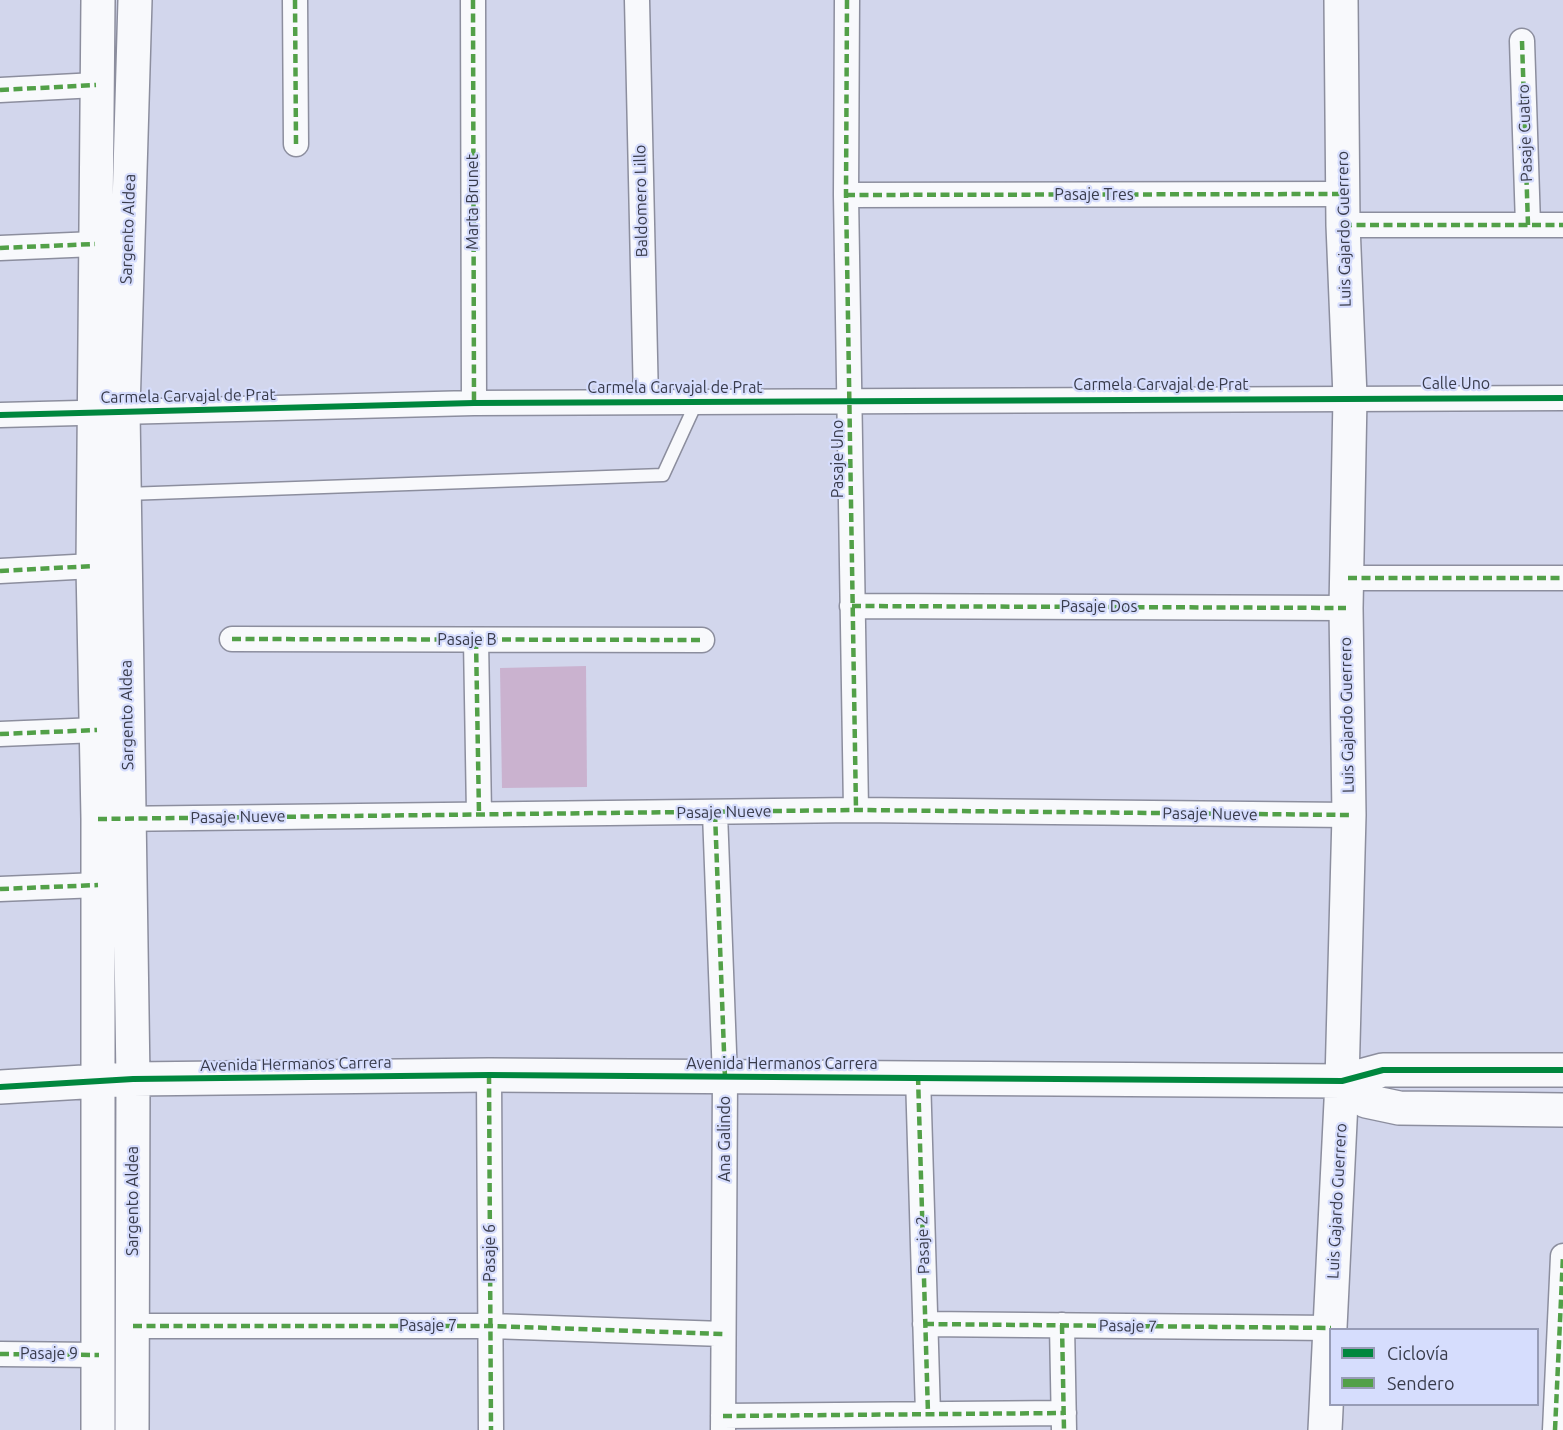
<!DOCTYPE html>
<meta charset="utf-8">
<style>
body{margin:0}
#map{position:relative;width:1563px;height:1430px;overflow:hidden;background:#d2d6ec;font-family:Ubuntu,sans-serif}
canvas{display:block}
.legend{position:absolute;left:1329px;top:1328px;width:210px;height:78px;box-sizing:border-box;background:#d6ddfd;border:2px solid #979cb6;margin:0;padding:8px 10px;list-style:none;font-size:18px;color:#383b4b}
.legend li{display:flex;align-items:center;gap:12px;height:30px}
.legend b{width:30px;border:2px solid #979cb6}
</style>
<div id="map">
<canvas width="1563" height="1430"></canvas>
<ul class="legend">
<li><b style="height:8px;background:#00873e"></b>Ciclovía</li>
<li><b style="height:8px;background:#52a048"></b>Sendero</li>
</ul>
</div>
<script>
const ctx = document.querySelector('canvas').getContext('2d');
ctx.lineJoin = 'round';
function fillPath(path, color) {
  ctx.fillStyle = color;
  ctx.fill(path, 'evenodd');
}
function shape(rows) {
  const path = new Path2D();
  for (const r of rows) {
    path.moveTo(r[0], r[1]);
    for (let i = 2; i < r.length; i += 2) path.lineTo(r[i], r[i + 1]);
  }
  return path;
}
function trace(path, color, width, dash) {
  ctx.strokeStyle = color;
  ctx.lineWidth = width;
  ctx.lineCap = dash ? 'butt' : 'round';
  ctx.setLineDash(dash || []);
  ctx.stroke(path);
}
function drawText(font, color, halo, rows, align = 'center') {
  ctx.font = font + ' Ubuntu,sans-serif';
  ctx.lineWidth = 4.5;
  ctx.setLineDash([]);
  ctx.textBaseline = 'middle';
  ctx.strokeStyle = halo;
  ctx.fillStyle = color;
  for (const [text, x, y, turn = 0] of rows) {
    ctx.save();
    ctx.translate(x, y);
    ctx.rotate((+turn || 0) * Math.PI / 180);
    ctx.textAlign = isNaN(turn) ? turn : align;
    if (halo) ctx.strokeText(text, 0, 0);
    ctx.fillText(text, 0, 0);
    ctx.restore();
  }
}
fillPath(shape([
 [586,666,587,787,502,788,500,668]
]), '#cab2cf');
const lane = shape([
 [126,494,663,475,697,401]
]);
const street = shape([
 [295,0,296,144],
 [473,0,474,403],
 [637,0,646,401],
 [847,0,846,195,856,810],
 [1522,41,1528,225],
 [0,90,96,85],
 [846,195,1342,194],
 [1343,225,1563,225],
 [0,248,95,244],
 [0,415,474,403,1563,398],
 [0,571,93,566],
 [1348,578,1563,578],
 [852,606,1346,608],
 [232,639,702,640],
 [476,640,479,814],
 [0,734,97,730],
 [715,813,725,1078,723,1430],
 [112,819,856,810,1349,815],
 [0,889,98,885],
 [489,1075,491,1430],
 [918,1076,928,1414],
 [925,1324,1331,1328],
 [1062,1325,1064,1430],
 [133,1326,491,1326,723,1334],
 [0,1354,99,1355],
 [723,1416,1064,1413],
 [1555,1430,1563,1256]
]);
const secondary = shape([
 [98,0,93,566,98,819,98,1430],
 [1342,1081,1366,1101,1399,1108,1563,1110],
 [0,1087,133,1079,489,1075,1342,1081,1383,1070,1563,1070],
 [132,1430,133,1079,123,410,135,0],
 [1325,1430,1342,1081,1349,815,1346,608,1350,397,1343,225,1341,0]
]);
trace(lane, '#8c8e9e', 15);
trace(street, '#8c8e9e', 27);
trace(secondary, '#8c8e9e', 36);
trace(lane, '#f8f9fc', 12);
trace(street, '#f8f9fc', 24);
trace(secondary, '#f8f9fc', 33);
trace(shape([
 [295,0,296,144],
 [473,0,474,403],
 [847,0,846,195,856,810],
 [1522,41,1528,225],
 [0,90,96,85],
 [846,195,1342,194],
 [1343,225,1563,225],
 [0,248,95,244],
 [0,571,93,566],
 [1348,578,1563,578],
 [852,606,1346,608],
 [232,639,702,640],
 [476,640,479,814],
 [0,734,97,730],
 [715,813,725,1078],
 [98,819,856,810,1349,815],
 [0,889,98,885],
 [489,1075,491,1430],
 [918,1076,928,1414],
 [925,1324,1331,1328],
 [1062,1325,1064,1430],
 [133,1326,491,1326,723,1334],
 [0,1354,99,1355],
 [723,1416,1064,1413],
 [1555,1430,1563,1256]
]), '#52a048', 4.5, [9, 4.5]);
trace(shape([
 [0,415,474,403,1563,398],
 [0,1087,133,1079,489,1075,1342,1081,1383,1070,1563,1070]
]), '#00873e', 6);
drawText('16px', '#383b4b', '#d6ddfd', [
 ["Pasaje Cuatro",1525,133,-92],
 ["Pasaje Tres",1094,195],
 ["Baldomero Lillo",641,201,-91],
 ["Marta Brunet",473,202,-90],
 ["Sargento Aldea",128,229,-88],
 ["Luis Gajardo Guerrero",1344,229,-91],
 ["Calle Uno",1456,384],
 ["Carmela Carvajal de Prat",1161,385],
 ["Carmela Carvajal de Prat",675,388],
 ["Carmela Carvajal de Prat",188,396,-1],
 ["Pasaje Uno",838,459,-90],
 ["Pasaje Dos",1099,607],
 ["Pasaje B",467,640],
 ["Sargento Aldea",127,715,-91],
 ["Luis Gajardo Guerrero",1347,715,-91],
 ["Pasaje Nueve",724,812,-1],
 ["Pasaje Nueve",1210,814,1],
 ["Pasaje Nueve",238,817,-1],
 ["Avenida Hermanos Carrera",296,1064,-1],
 ["Avenida Hermanos Carrera",782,1064],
 ["Ana Galindo",725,1139,-90],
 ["Sargento Aldea",133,1201,-90],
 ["Luis Gajardo Guerrero",1337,1201,-87],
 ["Pasaje 2",923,1245,-92],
 ["Pasaje 6",490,1253,-90],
 ["Pasaje 7",428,1326],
 ["Pasaje 7",1128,1326,1],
 ["Pasaje 9",49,1354]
]);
</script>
